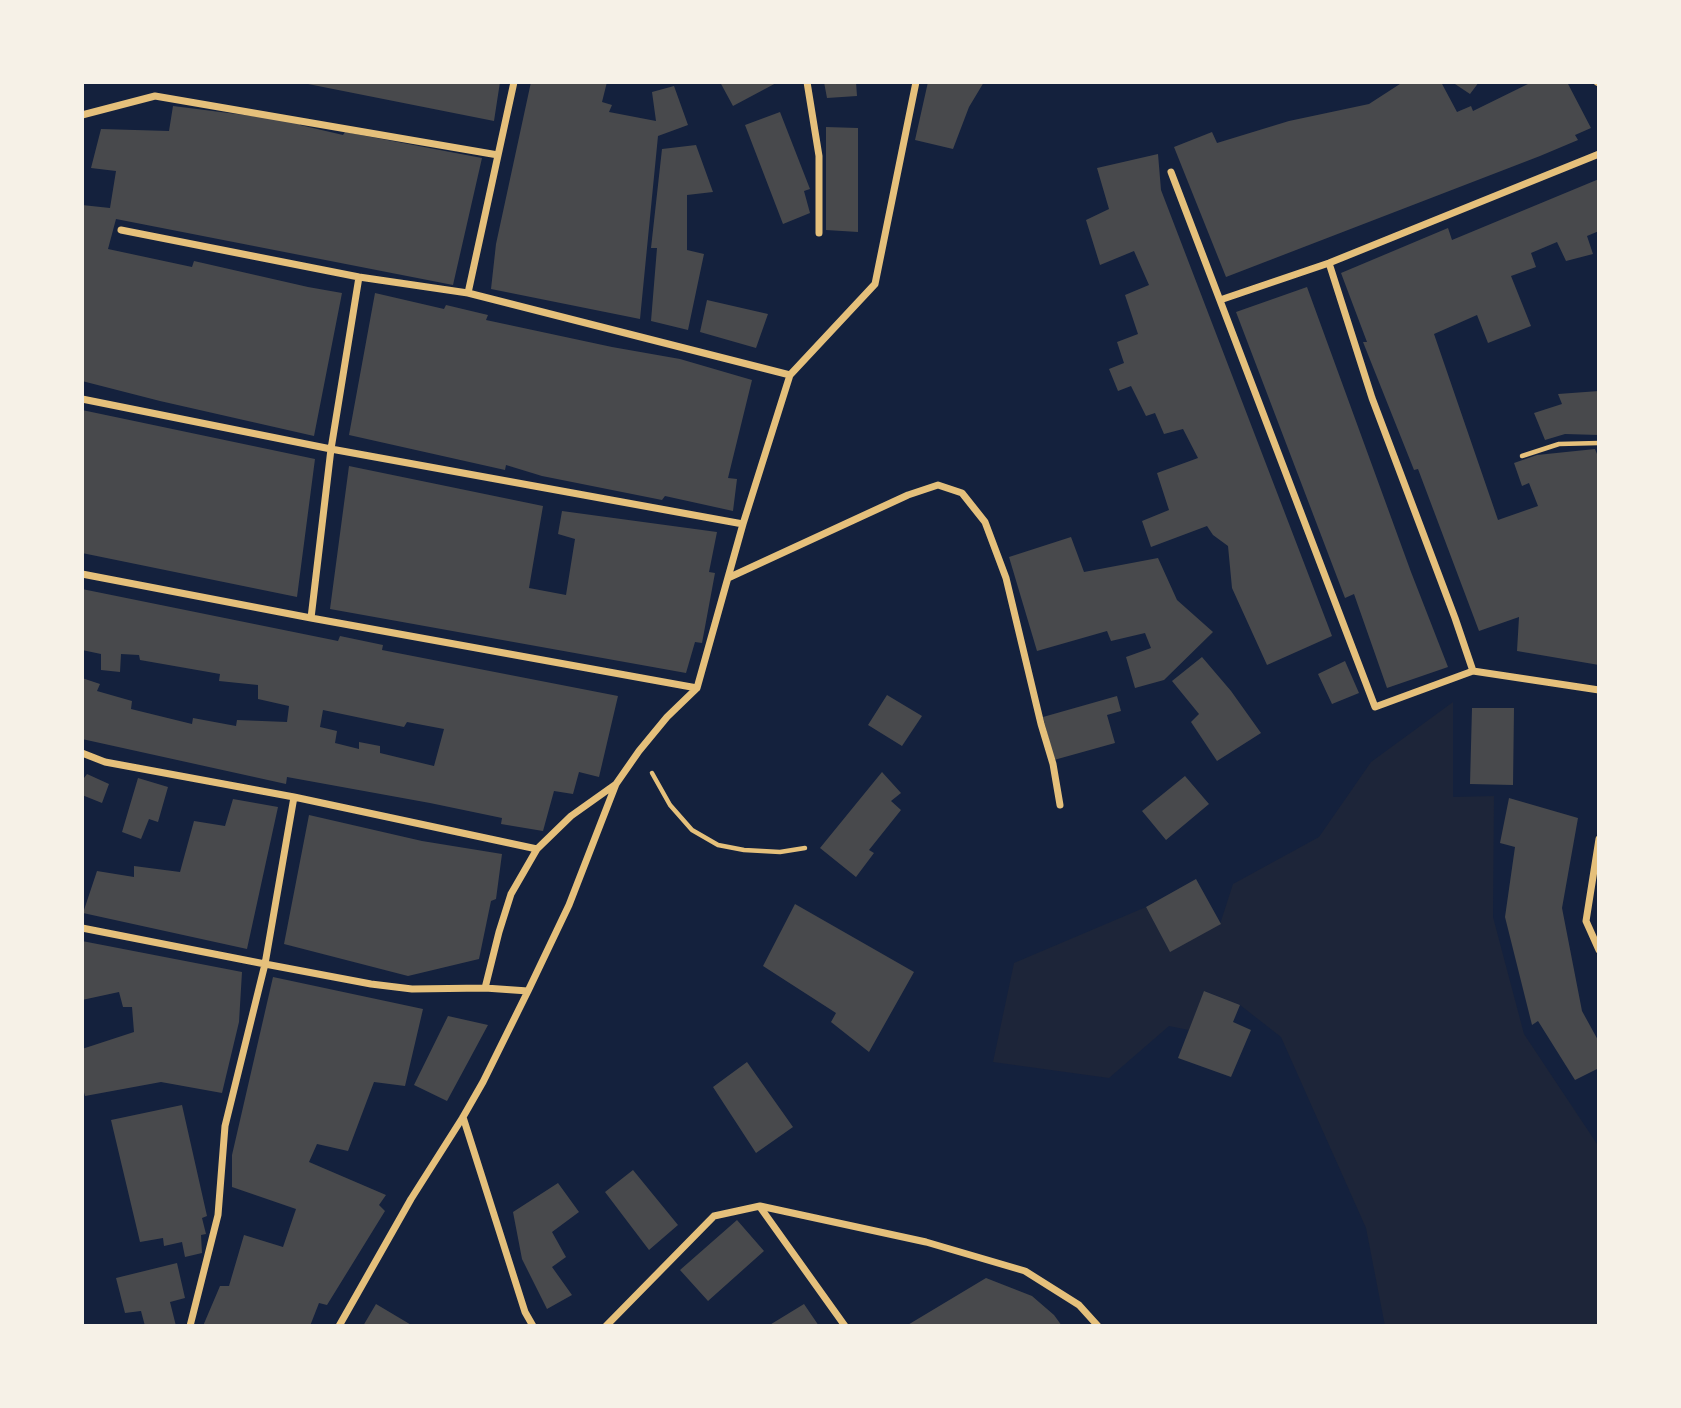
<!DOCTYPE html>
<style>
body{margin:0}
#map{position:relative;width:1681px;height:1408px;overflow:hidden;background:#14213d;font-family:"PT Serif",serif}
canvas{display:block}
.frame{position:absolute;inset:0;border:84px solid #f6f1e7;pointer-events:none}
</style>
<div id="map">
<canvas width="1681" height="1408"></canvas>
<div class="frame"></div>
</div>
<script>
const ctx = document.querySelector('canvas').getContext('2d');
ctx.lineJoin = 'round';
function fillPath(path, color) {
  ctx.fillStyle = color;
  ctx.fill(path, 'evenodd');
}
function shape(rows) {
  const path = new Path2D();
  for (const r of rows) {
    path.moveTo(r[0], r[1]);
    for (let i = 2; i < r.length; i += 2) path.lineTo(r[i], r[i + 1]);
  }
  return path;
}
function trace(path, color, width, dash) {
  ctx.strokeStyle = color;
  ctx.lineWidth = width;
  ctx.lineCap = dash ? 'butt' : 'round';
  ctx.setLineDash(dash || []);
  ctx.stroke(path);
}
fillPath(shape([
 [1453,702,1453,797,1494,796,1493,917,1524,1034,1599,1147,1599,1326,1385,1326,1366,1228,1281,1037,1240,1005,1205,991,1189,1030,1169,1026,1109,1078,993,1062,1014,963,1146,907,1170,951,1220,924,1233,884,1319,837,1371,762]
]), '#1d2539');
fillPath(shape([
 [303,82,500,82,494,121,303,83],
 [531,82,607,82,602,102,612,105,609,112,656,121,652,92,674,86,688,125,658,136,640,319,491,289,496,244],
 [720,82,778,82,733,106],
 [824,82,856,82,857,96,827,98],
 [928,82,984,82,969,107,953,149,915,140],
 [1403,82,1441,82,1457,112,1471,106,1473,111,1532,82,1567,82,1591,128,1575,135,1578,140,1540,156,1226,277,1174,147,1212,132,1217,143,1289,121,1369,104],
 [1452,82,1479,82,1470,94],
 [173,106,300,122,300,125,343,135,345,132,482,158,453,285,116,219,108,249,192,267,194,261,308,287,342,293,314,436,160,401,82,381,82,205,110,208,116,171,91,168,101,129,169,131],
 [780,112,810,189,804,191,810,213,783,224,745,125],
 [826,127,858,128,858,232,826,230],
 [696,145,713,192,687,195,687,250,704,254,688,330,651,321,657,248,651,248,662,149],
 [1158,154,1161,190,1332,636,1267,665,1232,588,1228,546,1213,535,1207,526,1151,547,1142,521,1169,510,1157,473,1198,458,1183,429,1164,434,1155,413,1146,416,1131,386,1118,391,1109,369,1124,363,1117,342,1138,334,1125,295,1149,285,1134,251,1100,265,1086,220,1109,209,1097,168],
 [1599,179,1599,231,1587,236,1593,254,1566,261,1557,242,1531,253,1536,267,1511,276,1531,326,1488,343,1477,315,1434,334,1498,520,1538,506,1529,483,1522,486,1514,463,1537,455,1595,449,1599,459,1599,665,1517,651,1519,617,1479,631,1418,469,1414,470,1363,342,1367,342,1341,273,1448,228,1452,240],
 [1307,287,1411,572,1448,667,1387,688,1354,594,1345,598,1236,312],
 [375,293,444,309,446,305,488,315,486,320,612,347,680,359,752,380,728,478,737,479,733,511,665,496,662,500,542,476,506,465,505,470,349,435],
 [707,300,768,314,756,348,700,332],
 [1599,391,1599,435,1565,434,1545,440,1534,413,1562,404,1558,394],
 [82,410,315,459,297,597,82,553],
 [349,466,543,506,529,588,566,595,575,539,558,534,562,511,717,532,709,572,715,573,702,643,695,642,686,673,330,609],
 [1071,537,1084,572,1158,558,1177,600,1213,632,1164,680,1135,688,1126,657,1151,648,1145,633,1111,641,1107,631,1037,651,1009,557],
 [82,589,338,641,340,636,383,645,382,650,618,696,599,777,579,772,573,794,554,791,543,831,501,824,502,818,430,803,287,777,286,784,82,739,82,678,100,684,97,691,132,701,131,709,192,724,193,718,236,726,237,720,287,722,289,706,258,699,258,685,219,681,220,674,140,660,139,655,121,654,120,672,101,670,101,654,82,650],
 [323,710,404,727,407,722,444,729,434,766,380,753,380,746,359,742,359,749,335,743,337,731,320,727],
 [1202,657,1231,691,1261,733,1217,761,1191,722,1199,714,1172,681],
 [1345,661,1359,693,1332,704,1318,674],
 [887,695,922,716,902,746,868,725],
 [1117,696,1121,711,1107,715,1115,743,1054,760,1043,717],
 [1472,708,1514,708,1513,785,1470,784],
 [882,772,901,793,891,801,901,810,869,850,874,853,856,877,820,848],
 [87,774,109,784,102,803,82,795,82,777,84,778],
 [1185,776,1209,804,1166,840,1142,811],
 [138,778,168,787,158,822,149,819,141,839,122,832],
 [1509,798,1578,818,1562,908,1582,1011,1599,1042,1599,1068,1575,1080,1538,1021,1532,1025,1505,917,1515,847,1500,843],
 [233,799,278,807,247,949,83,913,97,871,134,877,134,866,180,872,194,821,225,826],
 [309,815,422,841,502,854,496,899,491,901,479,959,408,976,284,944],
 [1196,879,1221,924,1170,952,1146,907],
 [795,904,914,972,869,1052,831,1022,836,1013,763,966],
 [82,941,242,972,239,1022,222,1093,161,1082,85,1096,82,1085,82,1049,134,1032,132,1007,123,1007,119,992,82,1000],
 [273,977,423,1009,405,1086,374,1082,348,1151,317,1144,309,1162,386,1195,379,1205,385,1211,327,1305,319,1303,310,1326,203,1326,220,1286,229,1286,244,1235,283,1247,296,1209,232,1187,232,1155],
 [1204,991,1240,1005,1233,1022,1251,1030,1231,1077,1178,1058],
 [448,1016,488,1025,447,1101,414,1085],
 [747,1062,793,1127,756,1153,713,1087],
 [182,1105,207,1216,202,1218,206,1234,201,1235,202,1253,185,1257,182,1242,164,1246,163,1238,140,1242,111,1120],
 [633,1170,678,1225,649,1250,605,1192],
 [558,1183,579,1212,552,1232,566,1257,552,1267,572,1295,547,1309,522,1259,513,1212],
 [737,1220,764,1251,708,1301,680,1270],
 [177,1263,185,1298,170,1302,176,1326,145,1326,141,1311,125,1313,116,1278],
 [986,1278,1032,1296,1054,1315,1062,1326,906,1326],
 [376,1304,413,1326,363,1326],
 [804,1304,819,1326,768,1326]
]), '#48494c');
trace(shape([
 [1522,456,1559,444,1599,443],
 [652,773,670,805,692,830,718,845,744,850,780,852,805,848]
]), '#e5c07b', 4.5);
trace(shape([
 [807,82,819,156,819,233],
 [1597,82,1599,83],
 [82,115,155,96,498,155],
 [1171,172,1375,707,1473,671,1599,690],
 [121,230,359,277,468,293,790,375],
 [1329,263,1372,398,1455,618,1473,671],
 [468,293,514,82],
 [1220,300,1329,263,1599,154],
 [82,399,331,449,743,524],
 [82,574,311,618,697,688],
 [728,578,908,495,938,485,962,493,985,522,1006,578,1041,724,1053,764,1060,805],
 [311,618,331,449,359,277],
 [82,753,105,762,294,797,537,849],
 [1599,839,1586,921,1599,950],
 [82,928,265,964,371,984,412,989,485,988,528,991,569,905,616,784,639,751,667,717,697,688,743,524,790,375,875,284,916,82],
 [485,988,499,932,511,894,537,849,571,816,616,784],
 [463,1117,525,1312,533,1326],
 [760,1207,845,1326],
 [190,1326,218,1215,225,1126,265,964,294,797],
 [339,1326,411,1199,463,1117,483,1082,528,991],
 [606,1326,714,1216,760,1206,926,1242,1025,1271,1079,1305,1098,1326]
]), '#e5c07b', 7);
</script>
